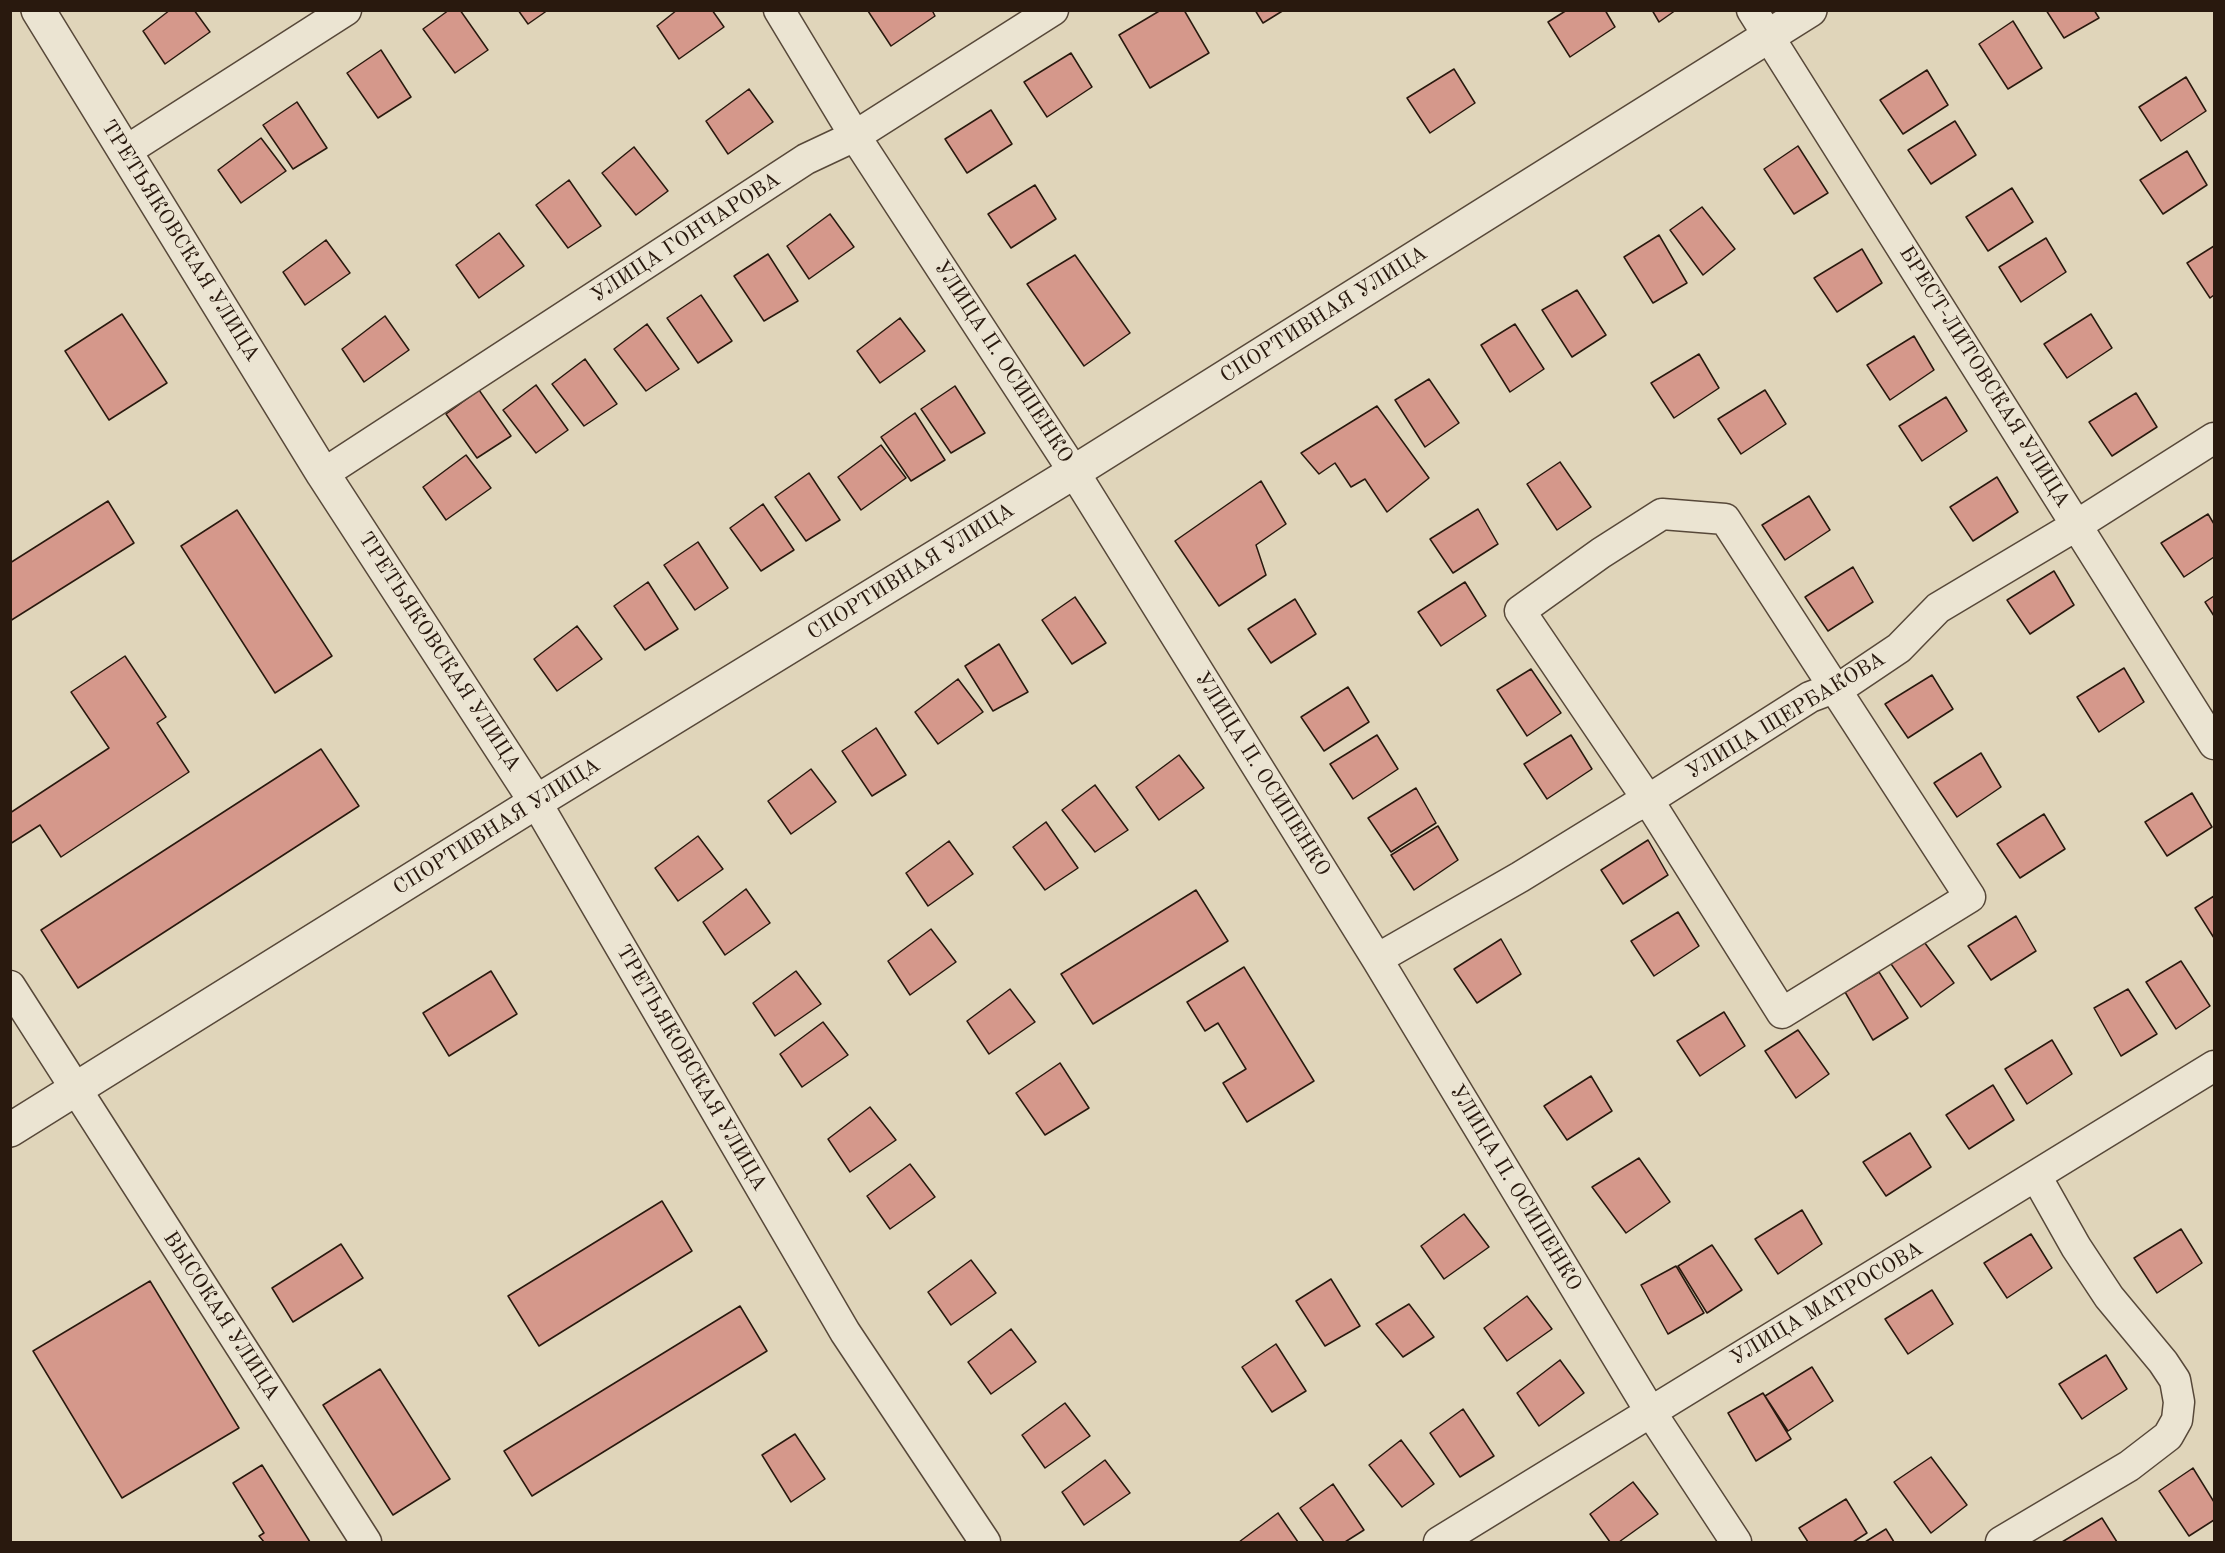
<!DOCTYPE html>
<meta charset="utf-8">
<style>
body{margin:0}
#map{position:relative;width:2225px;height:1553px;overflow:hidden;background:#e0d5ba;font-family:"Old Standard TT",serif}
canvas{display:block}
.frame{position:absolute;inset:0;border:12px solid #29190e;pointer-events:none}
</style>
<div id="map">
<canvas width="2225" height="1553"></canvas>
<div class="frame"></div>
</div>
<script>
const ctx = document.querySelector('canvas').getContext('2d');
ctx.lineJoin = 'round';
function fillPath(path, color) {
  ctx.fillStyle = color;
  ctx.fill(path, 'evenodd');
}
function shape(rows) {
  const path = new Path2D();
  for (const r of rows) {
    path.moveTo(r[0], r[1]);
    for (let i = 2; i < r.length; i += 2) path.lineTo(r[i], r[i + 1]);
  }
  return path;
}
function trace(path, color, width, dash) {
  ctx.strokeStyle = color;
  ctx.lineWidth = width;
  ctx.lineCap = dash ? 'butt' : 'round';
  ctx.setLineDash(dash || []);
  ctx.stroke(path);
}
function drawText(font, color, halo, rows, align = 'center') {
  ctx.font = font + ' "Old Standard TT",serif';
  ctx.lineWidth = 4.5;
  ctx.setLineDash([]);
  ctx.textBaseline = 'middle';
  ctx.strokeStyle = halo;
  ctx.fillStyle = color;
  for (const [text, x, y, turn = 0] of rows) {
    ctx.save();
    ctx.translate(x, y);
    ctx.rotate((+turn || 0) * Math.PI / 180);
    ctx.textAlign = isNaN(turn) ? turn : align;
    if (halo) ctx.strokeText(text, 0, 0);
    ctx.fillText(text, 0, 0);
    ctx.restore();
  }
}
const building = shape([
 [170,10,194,10,210,32,165,64,143,31,170,10],
 [449,10,460,10,488,50,455,73,423,29,449,10],
 [518,10,548,10,528,24,518,10],
 [677,10,712,10,724,27,679,59,657,26,677,10],
 [932,10,935,16,891,46,868,11,932,10],
 [1161,10,1184,10,1209,53,1150,88,1119,35,1161,10],
 [1255,10,1284,10,1263,23,1255,10],
 [1567,10,1605,10,1615,27,1570,57,1548,22,1567,10],
 [1652,10,1676,10,1659,22,1652,10],
 [2046,10,2094,10,2099,18,2064,38,2046,10],
 [2013,21,2042,68,2008,89,1979,44,2013,21],
 [381,50,411,97,378,118,347,73,381,50],
 [1071,53,1092,87,1047,117,1024,82,1071,53],
 [1454,69,1475,103,1430,133,1407,98,1454,69],
 [1927,70,1948,105,1903,134,1880,100,1927,70],
 [2186,77,2206,111,2161,141,2139,107,2186,77],
 [749,89,773,122,728,154,706,121,749,89],
 [297,102,327,148,293,169,263,125,297,102],
 [991,110,1012,144,967,173,945,139,991,110],
 [1955,121,1976,155,1931,184,1908,150,1955,121],
 [261,138,286,171,241,203,218,170,261,138],
 [1798,146,1828,193,1794,214,1764,169,1798,146],
 [634,147,668,191,636,215,602,173,634,147],
 [2187,151,2207,185,2163,214,2140,180,2187,151],
 [569,180,601,226,568,248,536,205,569,180],
 [1035,185,1056,219,1011,248,988,214,1035,185],
 [2012,188,2033,222,1988,251,1966,217,2012,188],
 [1702,207,1735,249,1703,275,1670,230,1702,207],
 [830,214,854,247,809,279,787,246,830,214],
 [499,233,524,266,479,298,456,265,499,233],
 [1659,235,1687,283,1653,303,1624,257,1659,235],
 [2046,238,2066,272,2021,302,1999,267,2046,238],
 [326,240,350,273,305,305,283,272,326,240],
 [2214,246,2214,295,2210,298,2187,263,2214,246],
 [1862,249,1882,283,1837,312,1814,278,1862,249],
 [768,254,798,301,764,321,734,276,768,254],
 [1075,255,1130,333,1084,366,1027,284,1075,255],
 [1577,290,1606,335,1572,357,1542,310,1577,290],
 [701,295,732,341,698,363,667,318,701,295],
 [122,314,167,383,109,420,65,351,122,314],
 [2091,314,2112,348,2067,378,2044,344,2091,314],
 [385,316,409,350,364,382,342,349,385,316],
 [900,318,925,351,880,383,857,351,900,318],
 [647,324,679,369,646,391,614,349,647,324],
 [1515,324,1544,369,1510,392,1481,345,1515,324],
 [1914,336,1934,370,1890,400,1867,365,1914,336],
 [1699,354,1719,388,1674,418,1651,383,1699,354],
 [585,359,617,404,584,426,552,384,585,359],
 [1429,379,1459,423,1425,447,1395,400,1429,379],
 [536,385,568,430,536,453,503,410,536,385],
 [955,386,985,433,951,453,921,409,955,386],
 [479,390,511,436,477,458,446,414,479,390],
 [1765,390,1786,424,1741,454,1718,419,1765,390],
 [2136,393,2157,427,2112,456,2089,422,2136,393],
 [1946,397,1967,431,1922,461,1899,426,1946,397],
 [1377,406,1429,478,1387,512,1365,479,1351,487,1335,463,1319,474,1301,453,1377,406],
 [915,413,945,460,911,481,881,437,915,413],
 [881,445,906,478,861,510,838,477,881,445],
 [466,455,491,488,446,520,423,487,466,455],
 [1560,462,1591,507,1557,530,1527,484,1560,462],
 [809,473,840,520,806,541,775,497,809,473],
 [1997,477,2018,512,1973,541,1950,507,1997,477],
 [1261,481,1286,524,1256,545,1266,575,1219,606,1175,541,1261,481],
 [1809,496,1830,530,1785,560,1762,525,1809,496],
 [108,501,134,543,10,621,10,563,108,501],
 [763,504,794,550,761,571,730,528,763,504],
 [1478,509,1498,544,1453,573,1430,539,1478,509],
 [237,510,332,656,275,693,181,546,237,510],
 [2208,514,2214,524,2214,557,2184,577,2161,543,2208,514],
 [698,542,728,588,695,610,664,565,698,542],
 [1853,567,1873,602,1828,631,1805,597,1853,567],
 [2054,571,2074,605,2030,634,2007,600,2054,571],
 [648,582,678,629,645,650,614,606,648,582],
 [1465,582,1486,616,1441,646,1418,612,1465,582],
 [2214,596,2214,616,2205,602,2214,596],
 [1075,597,1106,643,1072,664,1042,620,1075,597],
 [1295,599,1316,634,1271,663,1248,629,1295,599],
 [577,626,602,659,557,691,534,659,577,626],
 [999,644,1028,692,993,711,965,666,999,644],
 [125,656,166,717,157,723,189,772,61,857,40,825,10,844,10,813,109,748,71,692,125,656],
 [2124,668,2144,702,2099,732,2077,697,2124,668],
 [1531,669,1561,713,1527,736,1497,690,1531,669],
 [1932,675,1953,709,1908,738,1885,704,1932,675],
 [958,679,983,712,938,744,915,712,958,679],
 [1348,687,1369,722,1324,751,1301,717,1348,687],
 [876,728,906,775,872,796,842,751,876,728],
 [1377,735,1398,769,1353,799,1330,764,1377,735],
 [1571,735,1592,769,1547,799,1524,764,1571,735],
 [321,749,359,806,78,988,41,930,321,749],
 [1981,753,2001,787,1957,817,1934,783,1981,753],
 [1179,755,1204,788,1159,820,1136,787,1179,755],
 [811,769,836,802,791,834,768,801,811,769],
 [1095,785,1128,830,1095,852,1062,810,1095,785],
 [1416,788,1436,823,1391,852,1368,818,1416,788],
 [2192,793,2212,827,2167,856,2145,822,2192,793],
 [2044,814,2065,849,2020,878,1997,844,2044,814],
 [1046,822,1078,868,1045,890,1013,847,1046,822],
 [1438,826,1458,860,1414,890,1391,855,1438,826],
 [698,836,723,869,678,901,655,868,698,836],
 [1648,840,1668,875,1623,904,1601,870,1648,840],
 [949,841,973,874,928,906,906,873,949,841],
 [746,889,770,923,725,955,703,922,746,889],
 [1196,890,1228,941,1093,1024,1061,974,1196,890],
 [2214,896,2214,938,2195,908,2214,896],
 [1678,912,1699,946,1654,976,1631,941,1678,912],
 [2016,916,2036,951,1991,980,1968,946,2016,916],
 [931,929,956,962,910,995,888,961,931,929],
 [1501,939,1521,974,1477,1003,1454,969,1501,939],
 [1922,939,1954,983,1921,1007,1889,961,1922,939],
 [2181,961,2210,1006,2176,1029,2146,982,2181,961],
 [1244,967,1314,1081,1247,1122,1223,1083,1246,1069,1218,1023,1205,1031,1187,1002,1244,967],
 [491,971,517,1014,449,1056,423,1013,491,971],
 [796,971,821,1004,775,1036,753,1003,796,971],
 [1879,972,1908,1018,1873,1040,1845,992,1879,972],
 [1010,989,1035,1022,989,1054,967,1021,1010,989],
 [2128,989,2157,1034,2121,1056,2094,1008,2128,989],
 [1724,1012,1745,1046,1700,1076,1677,1041,1724,1012],
 [823,1022,848,1055,802,1087,780,1054,823,1022],
 [1798,1030,1829,1074,1796,1098,1765,1051,1798,1030],
 [2052,1040,2072,1074,2027,1104,2005,1069,2052,1040],
 [1060,1063,1089,1108,1045,1135,1016,1093,1060,1063],
 [1591,1076,1612,1111,1567,1140,1544,1106,1591,1076],
 [1993,1085,2014,1120,1969,1149,1946,1115,1993,1085],
 [870,1107,896,1140,850,1172,828,1139,870,1107],
 [1910,1133,1931,1167,1886,1196,1863,1162,1910,1133],
 [1639,1158,1670,1202,1626,1233,1592,1187,1639,1158],
 [910,1164,935,1197,890,1229,867,1196,910,1164],
 [662,1201,692,1251,539,1346,508,1296,662,1201],
 [1802,1210,1822,1244,1778,1274,1755,1239,1802,1210],
 [1464,1214,1489,1247,1444,1279,1421,1246,1464,1214],
 [2181,1229,2202,1263,2157,1293,2134,1258,2181,1229],
 [2031,1234,2052,1268,2007,1298,1984,1263,2031,1234],
 [341,1244,363,1278,293,1322,272,1288,341,1244],
 [1712,1245,1742,1290,1707,1313,1678,1266,1712,1245],
 [971,1260,996,1293,951,1325,928,1292,971,1260],
 [1676,1266,1704,1313,1668,1334,1641,1285,1676,1266],
 [1331,1279,1360,1326,1325,1346,1296,1301,1331,1279],
 [150,1281,239,1428,122,1498,33,1351,150,1281],
 [1932,1290,1953,1324,1908,1354,1885,1319,1932,1290],
 [1527,1296,1552,1329,1507,1361,1484,1328,1527,1296],
 [1409,1304,1434,1337,1403,1357,1376,1324,1409,1304],
 [740,1306,767,1351,532,1496,504,1451,740,1306],
 [1011,1329,1036,1362,991,1394,968,1362,1011,1329],
 [1276,1344,1306,1391,1272,1412,1242,1367,1276,1344],
 [2106,1355,2127,1389,2082,1419,2059,1384,2106,1355],
 [1560,1360,1584,1393,1539,1426,1517,1393,1560,1360],
 [1812,1367,1833,1401,1788,1431,1765,1396,1812,1367],
 [380,1369,450,1479,393,1515,323,1405,380,1369],
 [1763,1393,1791,1439,1756,1461,1728,1413,1763,1393],
 [1065,1403,1090,1436,1045,1468,1022,1435,1065,1403],
 [1463,1409,1494,1456,1460,1477,1430,1433,1463,1409],
 [795,1434,825,1479,791,1502,762,1455,795,1434],
 [1401,1440,1434,1484,1402,1507,1369,1465,1401,1440],
 [1931,1457,1967,1505,1931,1533,1894,1482,1931,1457],
 [1105,1460,1130,1493,1084,1525,1062,1492,1105,1460],
 [262,1465,310,1542,264,1542,259,1536,264,1533,233,1483,262,1465],
 [2193,1468,2214,1502,2214,1520,2189,1536,2159,1491,2193,1468],
 [1633,1482,1658,1514,1619,1542,1610,1542,1590,1514,1633,1482],
 [1333,1484,1364,1530,1345,1542,1324,1542,1300,1508,1333,1484],
 [1846,1499,1867,1533,1853,1542,1808,1542,1799,1528,1846,1499],
 [1278,1513,1298,1542,1239,1542,1278,1513],
 [2102,1518,2117,1542,2062,1542,2102,1518],
 [1886,1529,1894,1542,1865,1542,1886,1529]
]);
fillPath(building, '#d5988b');
trace(building, '#29190e', 1.5);
const minor = shape([
 [779,10,855,136,1074,472,1377,959,1650,1411,1736,1542],
 [1752,10,2214,744],
 [126,151,346,10],
 [323,474,806,159,855,136,1053,10],
 [1662,514,1725,519,1970,897,1782,1013,1648,800,1520,611,1601,553,1662,514],
 [536,802,845,1332,985,1542],
 [1377,959,1520,877,1632,808,1648,800,1810,697,1847,683,1899,648,1938,608,2077,525,2214,438],
 [10,986,366,1542],
 [1439,1542,2214,1066],
 [2001,1542,2129,1466,2168,1436,2177,1420,2179,1402,2175,1380,2163,1362,2109,1297,2076,1247,2036,1176]
]);
const tertiary = shape([
 [38,10,323,474,536,802],
 [10,1130,536,802,1074,472,1810,10]
]);
trace(minor, '#574839', 33);
trace(tertiary, '#574839', 36);
trace(minor, '#ebe4d2', 30);
trace(tertiary, '#ebe4d2', 33);
drawText('21px', '#29190e', '#ebe4d2', [
 ["УЛИЦА ГОНЧАРОВА",686,238,-33],
 ["ТРЕТЬЯКОВСКАЯ УЛИЦА",180,241,58],
 ["СПОРТИВНАЯ УЛИЦА",1324,315,-32],
 ["УЛИЦА П. ОСИПЕНКО",1003,362,57],
 ["БРЕСТ-ЛИТОВСКАЯ УЛИЦА",1984,377,58],
 ["СПОРТИВНАЯ УЛИЦА",911,572,-32],
 ["ТРЕТЬЯКОВСКАЯ УЛИЦА",439,652,57],
 ["УЛИЦА ЩЕРБАКОВА",1786,716,-31],
 ["УЛИЦА П. ОСИПЕНКО",1262,774,58],
 ["СПОРТИВНАЯ УЛИЦА",497,827,-32],
 ["ТРЕТЬЯКОВСКАЯ УЛИЦА",691,1068,60],
 ["УЛИЦА П. ОСИПЕНКО",1515,1188,59],
 ["УЛИЦА МАТРОСОВА",1827,1304,-31],
 ["ВЫСОКАЯ УЛИЦА",221,1316,57]
]);
</script>
